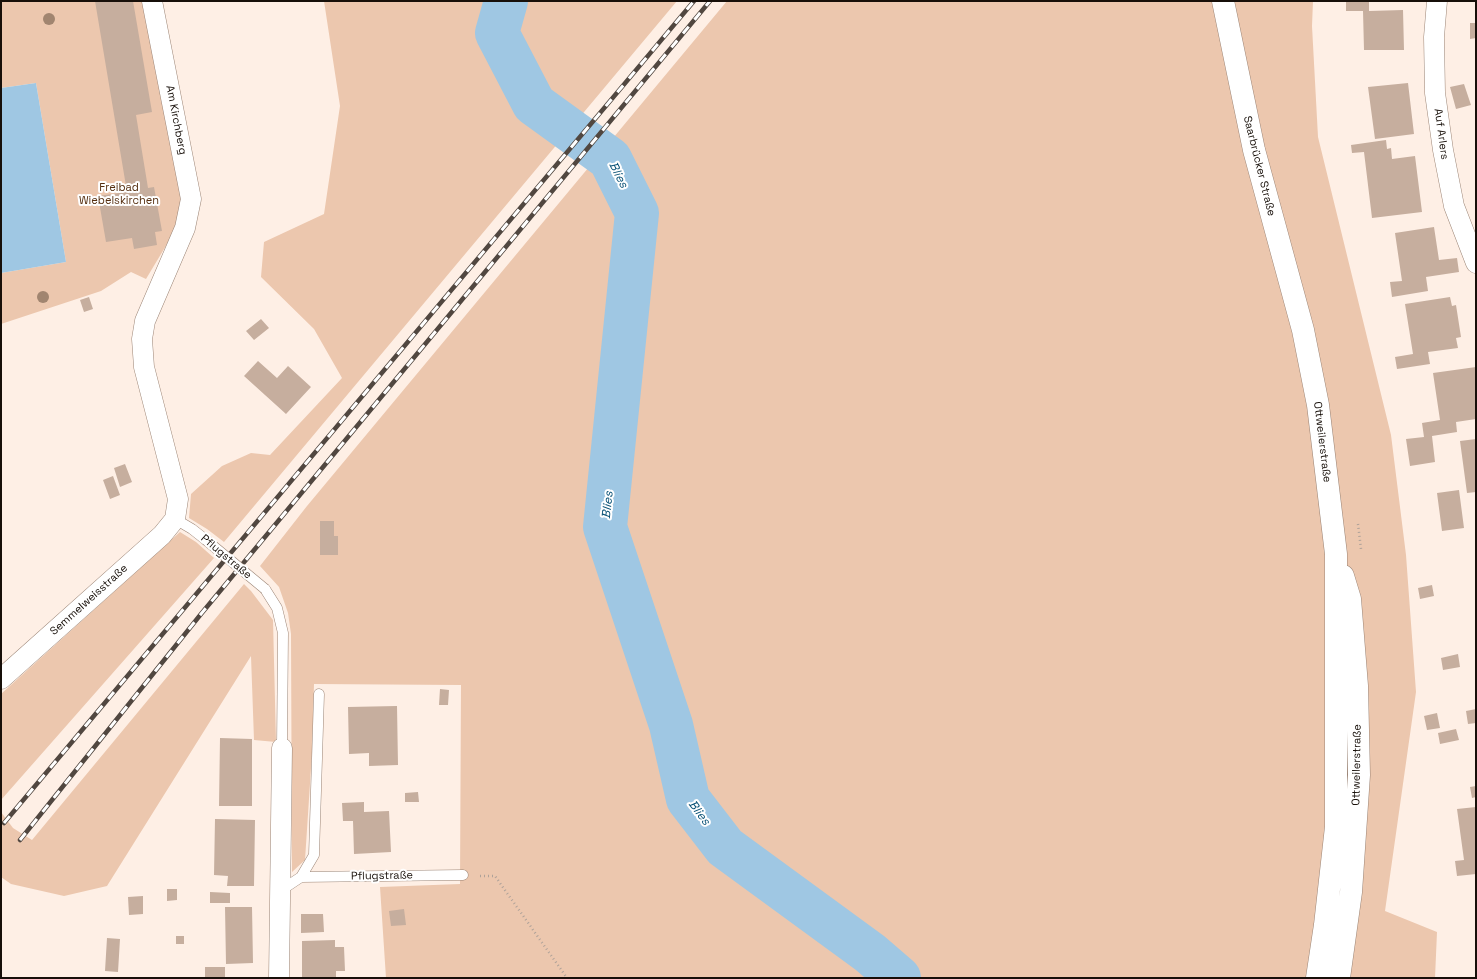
<!DOCTYPE html>
<meta charset="utf-8">
<style>
body{margin:0}
#map{position:relative;width:1477px;height:979px;overflow:hidden;background:#feefe5;font-family:"Space Grotesk",sans-serif}
canvas{display:block}
.frame{position:absolute;inset:0;border:2px solid #170f09;pointer-events:none}
</style>
<div id="map">
<canvas width="1477" height="979"></canvas>
<div class="frame"></div>
</div>
<script>
const ctx = document.querySelector('canvas').getContext('2d');
ctx.lineJoin = 'round';
function fillPath(path, color) {
  ctx.fillStyle = color;
  ctx.fill(path, 'evenodd');
}
function shape(rows) {
  const path = new Path2D();
  for (const r of rows) {
    path.moveTo(r[0], r[1]);
    for (let i = 2; i < r.length; i += 2) path.lineTo(r[i], r[i + 1]);
  }
  return path;
}
function trace(path, color, width, dash) {
  ctx.strokeStyle = color;
  ctx.lineWidth = width;
  ctx.lineCap = dash ? 'butt' : 'round';
  ctx.setLineDash(dash || []);
  ctx.stroke(path);
}
function drawText(font, color, halo, rows, align = 'center') {
  ctx.font = font + ' "Space Grotesk",sans-serif';
  ctx.lineWidth = 4;
  ctx.setLineDash([]);
  ctx.textBaseline = 'middle';
  ctx.strokeStyle = halo;
  ctx.fillStyle = color;
  for (const [text, x, y, turn = 0] of rows) {
    ctx.save();
    ctx.translate(x, y);
    ctx.rotate((+turn || 0) * Math.PI / 180);
    ctx.textAlign = isNaN(turn) ? turn : align;
    if (halo) ctx.strokeText(text, 0, 0);
    ctx.fillText(text, 0, 0);
    ctx.restore();
  }
}
fillPath(shape([
 [1,1,147,1,184,198,176,229,146,279,131,272,101,291,1,324,1,273,66,262,36,83,1,88],
 [324,1,677,1,224,542,207,529,189,518,191,494,222,466,251,453,270,455,342,378,314,329,261,277,264,242,324,214,340,106],
 [727,1,1313,1,1312,26,1318,137,1391,435,1406,555,1416,692,1385,911,1437,932,1435,978,386,978,380,887,460,884,461,685,314,684,312,753,305,860,292,872,291,634,288,613,279,587,260,566,307,506],
 [180,532,196,542,214,558,1,800,1,694],
 [244,584,251,591,273,620,276,742,254,740,251,656,107,886,64,896,11,884,1,877,1,812,13,828,32,840]
]), '#ecc7ae');
fillPath(shape([
 [36,83,66,262,1,273,1,88]
]), '#9fc7e3');
trace(shape([
 [506,1,497,33,534,104,610,159,637,213,605,527,671,725,688,799,725,847,870,953,899,978]
]), '#9fc7e3', 44);
fillPath(shape([
 [95,1,133,1,152,112,136,115,148,188,154,187,162,231,155,232,157,245,134,249,132,238,106,242,98,196,127,192],
 [1346,1,1369,1,1369,11,1403,10,1404,50,1364,50,1363,11,1346,11],
 [1470,23,1476,23,1476,38,1470,39],
 [1408,83,1414,134,1375,139,1368,87],
 [1464,84,1471,105,1456,109,1450,87],
 [1386,140,1387,149,1391,148,1392,159,1415,156,1422,212,1372,218,1364,152,1352,153,1351,145],
 [1434,227,1439,260,1457,258,1459,272,1426,277,1428,291,1392,297,1390,282,1402,281,1395,233],
 [89,297,93,309,84,312,80,300],
 [1450,297,1452,306,1456,305,1461,337,1456,338,1458,348,1428,352,1430,364,1397,369,1395,357,1413,354,1405,304],
 [261,319,269,328,254,340,246,331],
 [258,361,277,378,288,366,311,387,286,414,244,376],
 [1476,367,1476,419,1456,422,1457,432,1432,436,1435,462,1410,466,1406,439,1424,437,1422,423,1440,420,1433,373],
 [1476,439,1476,492,1467,493,1460,441],
 [125,464,132,482,120,487,114,468],
 [113,476,120,495,110,499,103,480],
 [1459,490,1464,528,1442,531,1437,493],
 [320,521,334,521,334,536,338,536,338,555,320,555],
 [1432,585,1434,596,1420,599,1418,588],
 [1458,654,1460,667,1443,670,1441,658],
 [440,689,449,690,448,705,439,705],
 [397,706,398,765,369,766,369,753,349,754,348,707],
 [1476,709,1476,723,1468,724,1466,711],
 [1437,713,1440,728,1427,730,1424,716],
 [1456,729,1459,740,1440,744,1438,733],
 [220,738,252,739,252,806,219,806],
 [1476,786,1476,797,1472,798,1470,787],
 [418,792,419,802,405,802,405,793],
 [364,802,364,812,389,811,391,852,354,854,353,821,343,821,342,803],
 [1476,807,1476,874,1457,876,1455,861,1464,860,1457,809],
 [215,819,255,820,254,886,227,886,228,876,214,875],
 [167,889,177,889,177,900,167,901],
 [210,892,230,893,230,903,210,903],
 [143,896,143,914,129,915,128,897],
 [225,907,252,907,253,963,226,964],
 [404,909,406,925,391,926,389,911],
 [301,914,323,914,324,932,301,933],
 [176,936,184,936,184,944,176,944],
 [107,938,120,939,118,972,105,971],
 [335,940,335,947,344,947,345,971,336,971,336,978,302,978,302,941],
 [205,967,225,967,225,978,205,978]
]), '#c6ae9e');
const service = shape([
 [175,519,192,529,206,540],
 [265,589,277,608,283,633,282,748],
 [301,877,463,875],
 [280,891,301,877,314,855,319,694]
]);
const minor = shape([
 [1437,1,1434,37,1435,93,1443,150,1454,206,1476,263],
 [1,679,162,535,175,519,178,499,144,367,142,339,145,321,185,228,191,199,152,1],
 [279,978,282,748]
]);
const secondary = shape([
 [1223,1,1254,150,1303,330,1318,405,1336,554,1336,827,1325,925,1317,978],
 [1339,978,1351,892,1359,775,1357,686,1350,599,1343,576]
]);
trace(service, '#9b8475', 11);
trace(minor, '#9b8475', 21);
trace(secondary, '#9b8475', 23);
trace(shape([
 [1358,524,1361,549],
 [480,876,495,876,567,978]
]), '#afa299', 2.5, [1, 3]);
trace(service, '#fff', 10);
trace(minor, '#fff', 20);
trace(secondary, '#fff', 22);
const rail = shape([
 [4,823,694,1],
 [20,840,201,614,710,1]
]);
trace(rail, '#514740', 4.5);
trace(rail, '#fff', 3, [9]);
const serviceBridge = shape([
 [206,540,265,589]
]);
trace(serviceBridge, '#9b8475', 11, []);
trace(serviceBridge, '#fff', 10);
ctx.fillStyle = '#a18570';
for (const [x, y] of [
 [49,19],
 [43,297]
]) {
  ctx.beginPath();
  ctx.arc(x, y, 6, 0, 2 * Math.PI);
  ctx.fill();
}
drawText('11px', '#170f09', '#fff', [
 ["Am Kirchberg",176,120,79],
 ["Auf Arlers",1441,134,82],
 ["Saarbrücker Straße",1259,166,76],
 ["Ottweilerstraße",1322,442,83],
 ["Pflugstraße",226,557,40],
 ["Semmelweisstraße",89,600,-42],
 ["Ottweilerstraße",1357,765,-89],
 ["Pflugstraße",382,876,-1]
]);
drawText('11px', '#552f10', '#fff', [
 ["Freibad",119,188],
 ["Wiebelskirchen",119,201]
]);
drawText('italic 12px', '#064f74', '#fff', [
 ["Blies",618,175,63],
 ["Blies",608,505,-84],
 ["Blies",699,813,53]
]);
</script>
